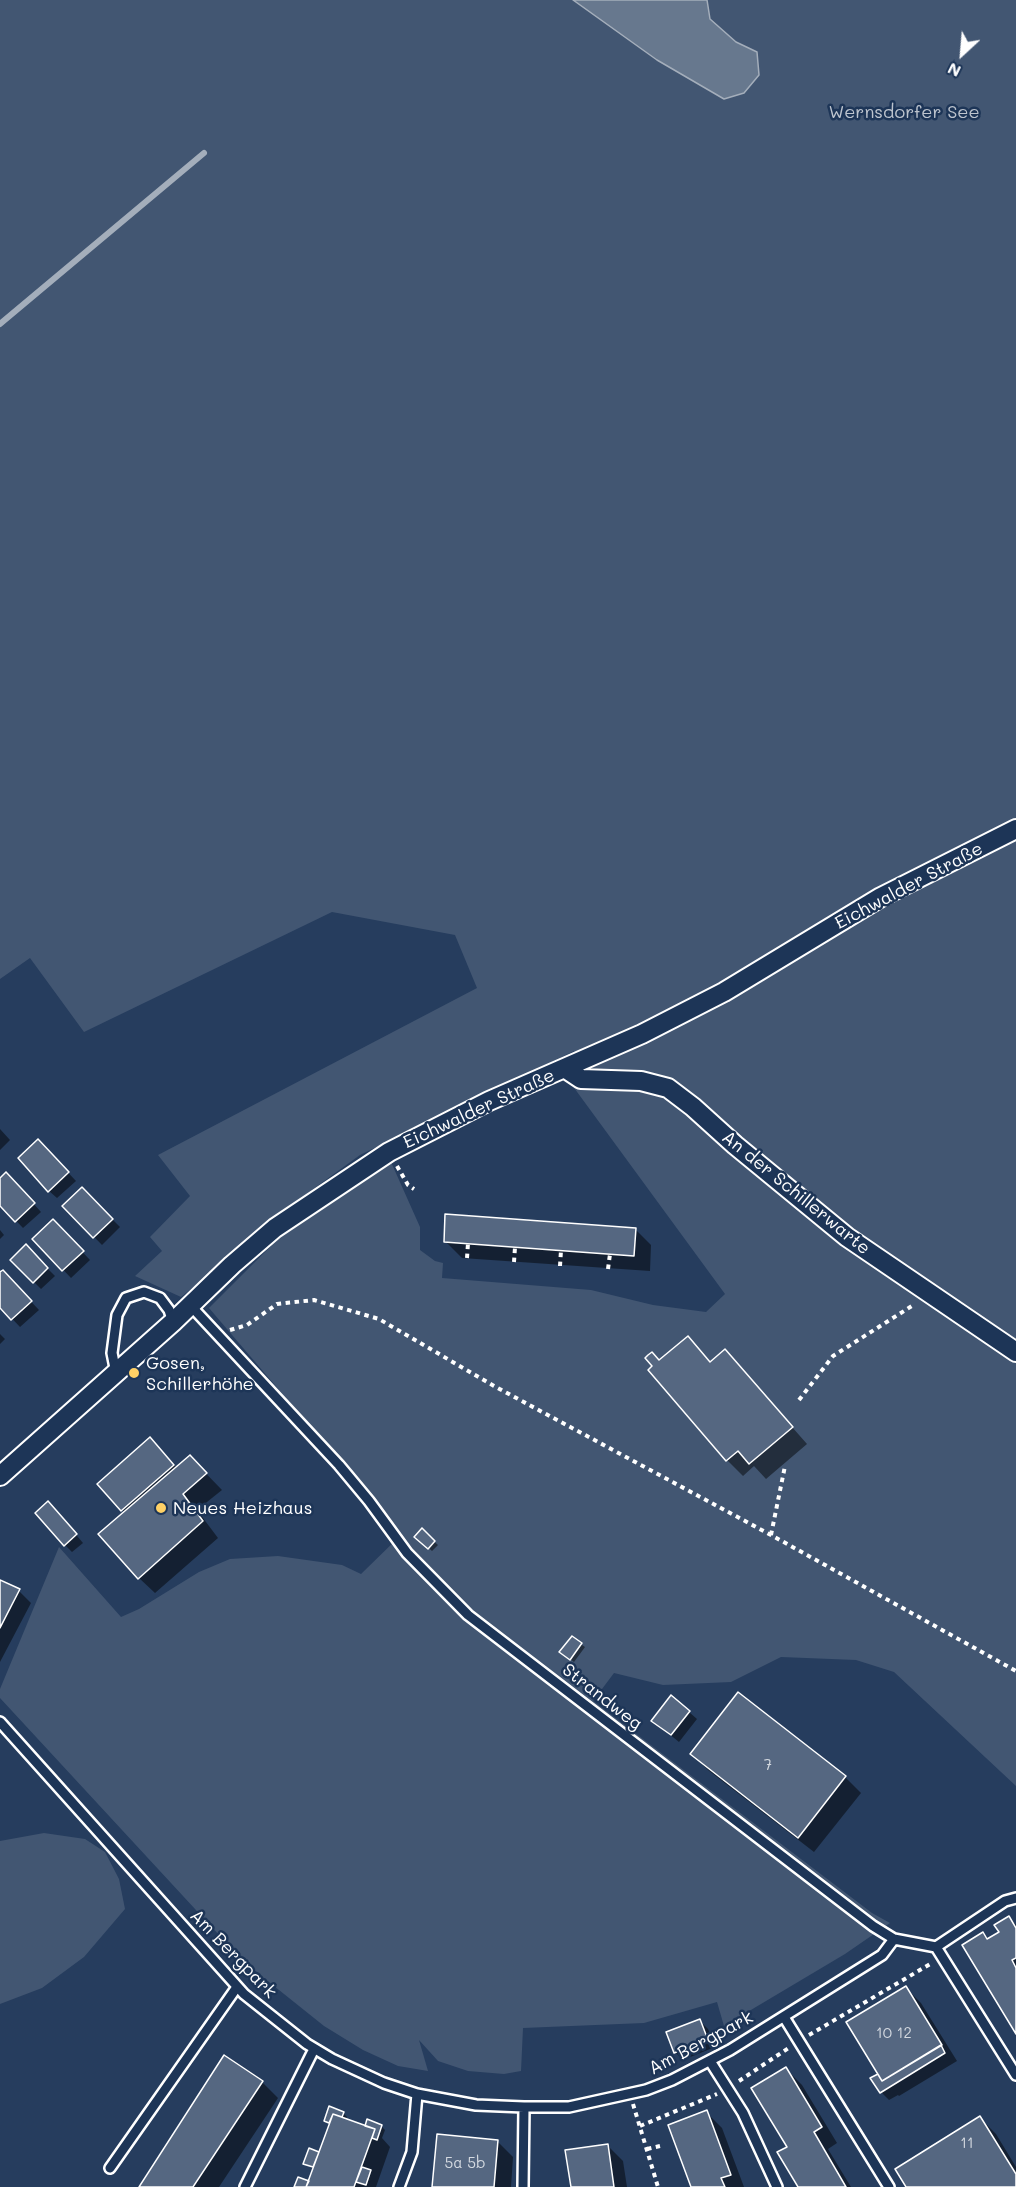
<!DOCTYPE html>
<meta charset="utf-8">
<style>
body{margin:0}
#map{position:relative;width:1016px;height:2187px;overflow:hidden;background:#263d5e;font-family:Mali,sans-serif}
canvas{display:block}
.north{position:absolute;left:932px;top:24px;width:60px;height:60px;-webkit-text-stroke:4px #1d3557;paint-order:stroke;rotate:206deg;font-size:16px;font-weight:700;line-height:24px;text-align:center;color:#fff}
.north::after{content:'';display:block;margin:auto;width:21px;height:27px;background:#fff;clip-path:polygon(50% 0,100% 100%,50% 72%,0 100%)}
</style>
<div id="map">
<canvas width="1016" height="2187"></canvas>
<div class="north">N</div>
</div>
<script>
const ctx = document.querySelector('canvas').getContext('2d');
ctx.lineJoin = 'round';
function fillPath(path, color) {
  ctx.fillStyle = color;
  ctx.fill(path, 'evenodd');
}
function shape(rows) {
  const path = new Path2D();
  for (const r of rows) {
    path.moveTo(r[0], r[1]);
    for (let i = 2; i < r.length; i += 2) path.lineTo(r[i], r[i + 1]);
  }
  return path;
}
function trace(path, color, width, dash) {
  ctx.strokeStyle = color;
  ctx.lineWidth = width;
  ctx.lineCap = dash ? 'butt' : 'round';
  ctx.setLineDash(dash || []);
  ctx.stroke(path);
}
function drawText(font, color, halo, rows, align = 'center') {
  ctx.font = font + ' Mali,sans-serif';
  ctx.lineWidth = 5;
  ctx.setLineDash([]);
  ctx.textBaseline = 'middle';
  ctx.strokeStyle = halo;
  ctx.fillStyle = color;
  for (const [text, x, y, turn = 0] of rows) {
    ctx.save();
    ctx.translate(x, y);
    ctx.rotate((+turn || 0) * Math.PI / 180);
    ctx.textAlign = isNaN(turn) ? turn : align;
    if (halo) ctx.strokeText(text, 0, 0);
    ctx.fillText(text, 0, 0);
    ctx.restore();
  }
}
fillPath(shape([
 [0,0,1016,0,1016,1786,894,1672,856,1660,781,1657,731,1682,663,1685,614,1673,593,1701,872,1913,890,1923,845,1954,724,2026,717,2002,644,2023,523,2028,521,2071,504,2074,468,2071,438,2061,419,2040,428,2071,398,2066,363,2050,324,2026,244,1962,0,1698,0,1689,59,1547,121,1617,139,1609,199,1572,230,1559,278,1556,342,1565,361,1574,402,1534,209,1308,282,1235,391,1162,420,1227,420,1250,435,1261,443,1263,442,1278,591,1290,653,1305,706,1312,725,1294,572,1085,591,1072,574,1051,360,1155,309,1192,181,1297,135,1276,162,1251,150,1237,190,1196,158,1155,477,988,455,935,332,912,84,1032,30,958,0,979],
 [44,1833,85,1839,105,1852,119,1879,125,1909,84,1957,42,1988,0,2004,0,1841]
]), '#425672');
const water = shape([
 [573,0,707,0,710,19,736,42,757,52,759,75,744,93,724,99,657,60,573,0]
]);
fillPath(water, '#67788e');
trace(water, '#a4aebb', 1.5);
fillPath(shape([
 [0,1129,10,1140,0,1150],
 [46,1149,76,1181,57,1198,49,1191],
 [0,1180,14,1182,41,1212,23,1228,0,1204],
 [82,1189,120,1227,102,1245,64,1206],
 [53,1221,90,1260,71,1278,34,1239],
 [635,1229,651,1245,650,1271,462,1258,446,1242],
 [0,1230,4,1235,0,1239],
 [26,1247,55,1276,41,1289,12,1260],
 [3,1272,39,1310,20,1327,0,1306,0,1274],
 [0,1334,5,1339,0,1344],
 [688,1338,711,1363,725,1351,807,1444,766,1479,754,1466,743,1476,727,1460,660,1362],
 [162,1451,177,1468,190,1457,222,1490,197,1510,218,1538,155,1593,139,1578,125,1513,99,1484],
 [56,1511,83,1543,72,1552,65,1545],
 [422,1531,438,1545,432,1551,416,1536],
 [0,1581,19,1591,31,1603,0,1662],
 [572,1638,585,1647,574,1662,565,1655],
 [738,1694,845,1777,861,1793,814,1852,708,1770,692,1754],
 [689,1712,697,1719,679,1742,653,1721],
 [1009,1918,1016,1925,1016,2031,983,1933,989,1940,1001,1933],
 [906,1988,921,2003,957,2061,899,2096,898,2095,889,2100,881,2092],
 [700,2021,708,2029,715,2047,683,2060,675,2052],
 [786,2069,802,2085,837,2143,828,2149,851,2187,800,2187,789,2147],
 [262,2082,278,2098,219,2187,141,2187],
 [330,2108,343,2113,347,2117,345,2120,371,2130,381,2126,385,2130,382,2138,390,2147,376,2187,296,2187,309,2183,314,2169,305,2163,309,2150,320,2154,330,2125,325,2121],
 [706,2112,722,2128,744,2187,693,2187],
 [980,2118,996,2134,1016,2167,1016,2187,907,2187],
 [497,2141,513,2157,511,2187,433,2187],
 [607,2145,623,2161,627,2187,572,2187]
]), '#0007');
trace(shape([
 [0,324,204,153]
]), '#a4aebb', 6);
const building = shape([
 [38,1139,69,1172,48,1192,18,1158,38,1139],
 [6,1172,35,1203,15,1222,0,1206,0,1178,6,1172],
 [82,1187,113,1219,93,1238,62,1206,82,1187],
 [445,1214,636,1228,634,1256,444,1242,445,1214],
 [53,1219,84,1251,62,1271,32,1239,53,1219],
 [26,1244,48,1268,33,1283,10,1260,26,1244],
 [3,1270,32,1301,11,1320,0,1308,0,1272,3,1270],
 [688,1336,710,1362,725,1349,793,1427,749,1464,738,1451,726,1461,648,1370,652,1366,645,1358,648,1355,652,1352,659,1360,688,1336],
 [150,1437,174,1465,121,1511,97,1484,150,1437],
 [190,1455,207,1473,183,1494,203,1521,138,1579,98,1534,190,1455],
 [48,1501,77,1534,64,1546,35,1513,48,1501],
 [422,1528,435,1541,428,1549,414,1537,422,1528],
 [0,1580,20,1589,0,1628,0,1580],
 [572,1636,582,1643,570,1660,559,1652,572,1636],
 [738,1692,846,1776,798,1838,690,1754,738,1692],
 [671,1695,690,1711,671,1735,651,1721,671,1695],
 [1009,1916,1016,1928,1016,1958,1012,1960,1016,1968,1016,2034,962,1945,983,1932,987,1939,999,1932,994,1925,1009,1916],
 [906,1986,942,2045,882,2081,846,2022,906,1986],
 [700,2019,708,2040,674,2053,666,2032,700,2019],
 [941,2045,945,2053,880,2093,870,2078,878,2074,882,2081,941,2045],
 [224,2055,263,2081,193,2187,139,2187,224,2055],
 [786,2067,822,2127,814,2132,846,2187,798,2187,777,2152,787,2147,751,2088,786,2067],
 [329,2106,344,2112,342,2117,333,2114,329,2123,324,2121,329,2106],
 [707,2110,731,2175,721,2178,725,2187,691,2187,668,2125,707,2110],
 [333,2114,375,2129,354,2187,306,2187,333,2114],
 [980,2116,1016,2174,1016,2187,906,2187,895,2169,980,2116],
 [367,2119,382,2125,377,2140,372,2138,375,2129,365,2126,367,2119],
 [437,2134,498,2140,494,2187,432,2187,437,2134],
 [608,2144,614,2187,571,2187,565,2150,608,2144],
 [309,2148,319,2152,313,2167,303,2164,309,2148],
 [362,2167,371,2170,366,2185,356,2182,362,2167],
 [298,2177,309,2181,306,2187,294,2187,298,2177]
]);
fillPath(building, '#556781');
trace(building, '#fff', 1.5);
const lane = shape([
 [190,1305,339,1465,369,1501,407,1553,468,1615,873,1926,894,1939,936,1947,1016,2075],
 [116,1373,112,1353,117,1315,126,1298,144,1292,160,1298,169,1310,173,1322],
 [0,1722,244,1994,307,2044,332,2059,384,2083,417,2094,476,2105,524,2107,569,2107,646,2090,672,2080,730,2050,882,1955,894,1939],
 [936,1947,1005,1901,1016,1898],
 [784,2017,889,2187],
 [710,2061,743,2113,777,2187],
 [110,2168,237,1987],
 [245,2187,314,2049],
 [399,2187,412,2152,417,2094],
 [523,2187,524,2107]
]);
const street = shape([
 [566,1069,581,1079,641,1081,668,1088,693,1107,735,1145,847,1237,1016,1352],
 [0,1476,173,1322,232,1265,275,1228,389,1152,489,1101,642,1034,724,992,881,897,1016,829]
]);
trace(lane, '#fff', 14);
trace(street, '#fff', 22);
trace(shape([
 [397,1166,408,1185,414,1189],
 [467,1258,468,1243],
 [514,1262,515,1247],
 [560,1266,561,1250],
 [608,1269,610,1254],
 [230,1330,247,1325,277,1304,314,1300,379,1319,494,1386,771,1535,1016,1671],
 [799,1400,833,1356,915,1304],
 [771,1535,785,1466],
 [809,2035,932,1963],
 [739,2081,790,2047],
 [633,2104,658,2187],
 [640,2126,717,2094],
 [647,2149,660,2146]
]), '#fff', 4, [4.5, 4.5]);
trace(lane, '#1d3557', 9);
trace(street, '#1d3557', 18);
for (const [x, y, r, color] of [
 [134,1373,6,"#ffd166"],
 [161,1508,6,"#ffd166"]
]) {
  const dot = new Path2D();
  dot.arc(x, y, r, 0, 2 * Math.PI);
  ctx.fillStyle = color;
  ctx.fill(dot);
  trace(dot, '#1d3557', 2);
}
drawText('15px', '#d4d9e0', null, [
 ["7",768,1765],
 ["10 12",894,2033],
 ["11",967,2143],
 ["5a 5b",465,2163]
]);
drawText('18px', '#bdc4ce', '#1d3557', [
 ["Wernsdorfer See",904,112]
]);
drawText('18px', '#fff', '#1d3557', [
 ["Eichwalder Straße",909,886,-28],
 ["Eichwalder Straße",479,1109,-25],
 ["An der Schillerwarte",796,1193,39],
 ["Strandweg",602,1697,38],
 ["Am Bergpark",233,1954,46],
 ["Am Bergpark",701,2043,-28]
]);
drawText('18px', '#fff', '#1d3557', [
 ["Gosen,",146,1363],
 ["Schillerhöhe",146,1384],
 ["Neues Heizhaus",173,1508]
], 'left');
</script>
